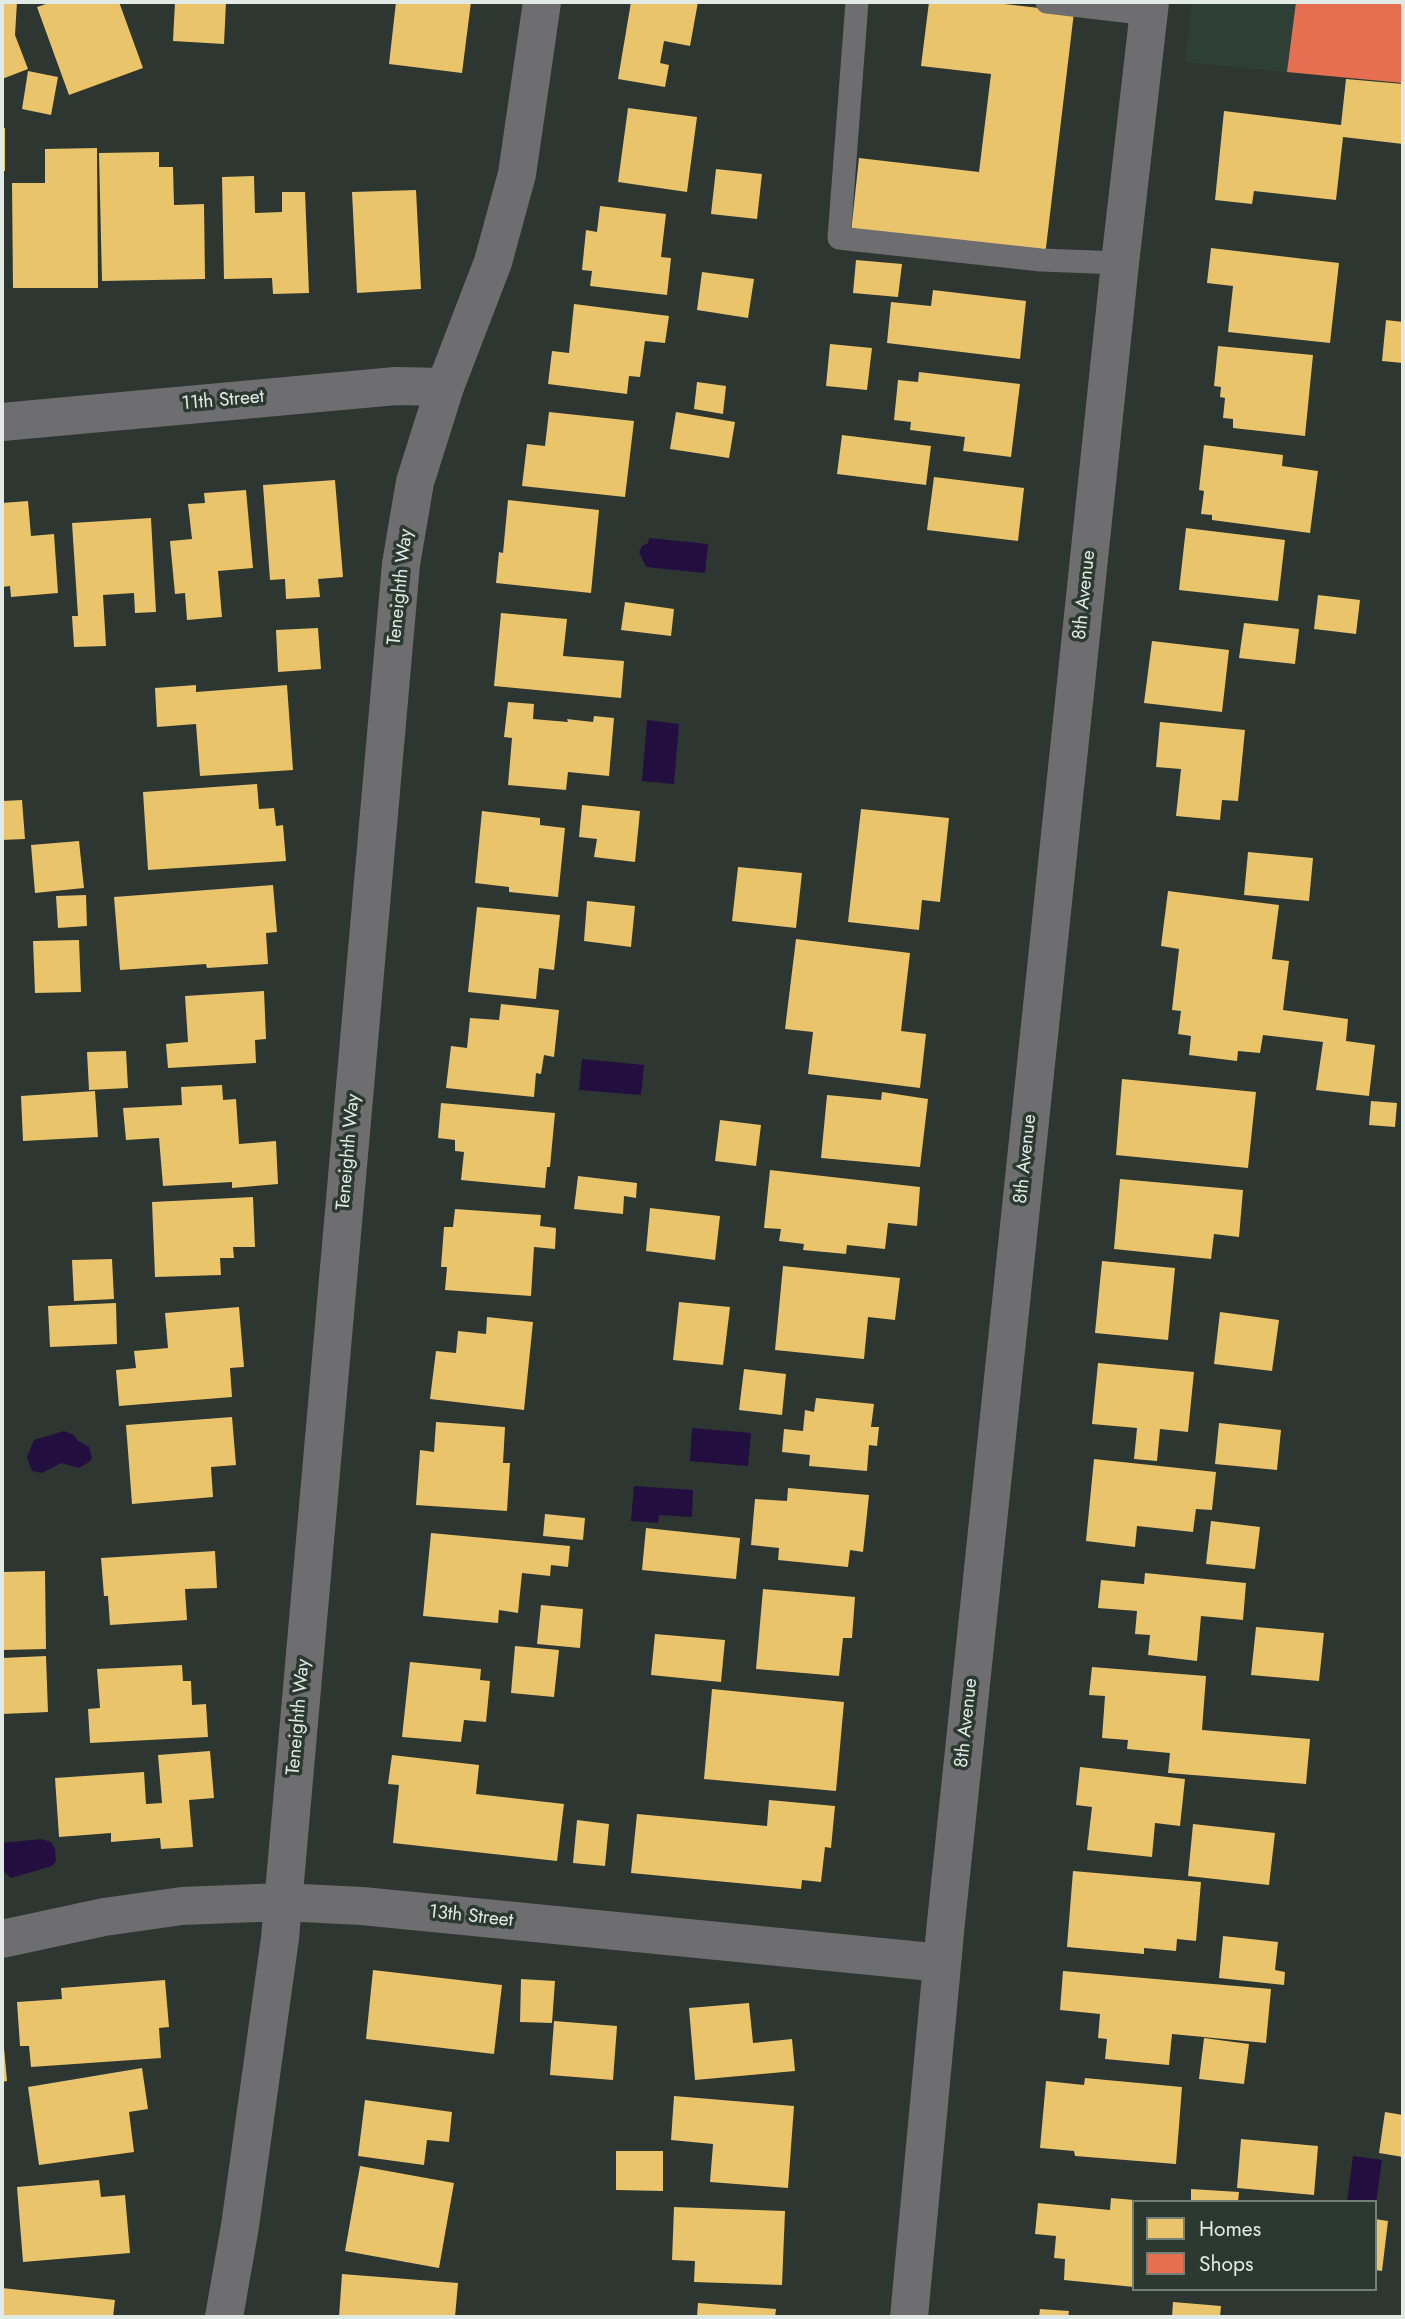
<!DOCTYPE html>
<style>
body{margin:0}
#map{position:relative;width:1405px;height:2319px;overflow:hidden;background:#2e3631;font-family:Jost,sans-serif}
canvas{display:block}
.frame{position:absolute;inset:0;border:4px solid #e2eae5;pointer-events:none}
.legend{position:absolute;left:1132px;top:2200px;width:245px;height:91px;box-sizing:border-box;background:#2b3930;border:2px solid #748078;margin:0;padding:9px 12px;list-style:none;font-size:21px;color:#e2eae5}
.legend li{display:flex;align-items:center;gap:14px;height:35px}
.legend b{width:35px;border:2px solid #748078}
</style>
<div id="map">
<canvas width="1405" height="2319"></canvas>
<div class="frame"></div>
<ul class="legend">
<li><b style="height:19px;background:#e9c46a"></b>Homes</li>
<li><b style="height:19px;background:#e76f51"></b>Shops</li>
</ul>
</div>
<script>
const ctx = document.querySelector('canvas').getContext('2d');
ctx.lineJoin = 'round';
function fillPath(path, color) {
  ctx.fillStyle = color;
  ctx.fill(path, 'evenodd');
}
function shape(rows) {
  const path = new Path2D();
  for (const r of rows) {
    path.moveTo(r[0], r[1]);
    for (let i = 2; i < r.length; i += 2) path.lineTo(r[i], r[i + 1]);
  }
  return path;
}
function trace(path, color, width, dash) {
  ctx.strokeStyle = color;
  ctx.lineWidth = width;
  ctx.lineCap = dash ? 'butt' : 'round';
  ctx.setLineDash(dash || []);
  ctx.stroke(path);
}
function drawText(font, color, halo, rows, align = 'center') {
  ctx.font = font + ' Jost,sans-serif';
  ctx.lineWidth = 7;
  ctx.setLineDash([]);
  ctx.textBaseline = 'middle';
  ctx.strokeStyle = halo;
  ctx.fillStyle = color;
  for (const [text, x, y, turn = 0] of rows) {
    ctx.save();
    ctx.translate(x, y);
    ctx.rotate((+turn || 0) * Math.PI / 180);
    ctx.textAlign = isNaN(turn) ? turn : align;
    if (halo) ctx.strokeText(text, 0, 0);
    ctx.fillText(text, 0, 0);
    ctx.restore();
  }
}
fillPath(shape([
 [1192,2,1403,2,1403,84,1185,62]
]), '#2e4035');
fillPath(shape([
 [649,538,708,544,705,573,646,567,639,552,642,546,648,543],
 [647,720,679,724,674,784,642,781],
 [582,1059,644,1065,641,1095,579,1090],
 [692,1428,751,1433,748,1466,690,1461],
 [64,1431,74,1435,78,1441,89,1447,92,1458,89,1462,79,1468,61,1463,42,1473,32,1471,27,1457,34,1440],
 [634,1486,693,1490,692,1517,659,1515,658,1523,631,1521],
 [41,1839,51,1842,55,1849,56,1861,52,1866,11,1878,2,1870,2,1843],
 [1353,2156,1382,2160,1375,2210,1375,2202,1347,2202]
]), '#230e40');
fillPath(shape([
 [2,2,17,2,15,35,28,69,2,79],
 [52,2,119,2,143,68,69,95,37,7],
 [175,2,226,2,224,44,173,41],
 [396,2,471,2,462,73,389,64],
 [631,2,698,2,690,46,664,41,660,63,669,65,665,87,618,79],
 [929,2,987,2,1074,12,1045,256,851,232,859,158,979,172,991,74,921,66],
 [28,71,58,77,51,115,22,109],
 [1346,79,1403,84,1403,144,1343,137,1336,200,1254,191,1252,204,1215,200,1224,111,1341,125],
 [628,108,697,117,687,192,618,182],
 [2,128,5,128,5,171,2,171],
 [97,148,98,288,13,288,12,183,45,183,45,149],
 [159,152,159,167,173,167,174,205,204,204,205,279,102,281,99,153],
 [716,169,762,174,757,219,711,214],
 [254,176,255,213,282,212,282,192,305,192,309,293,273,294,272,278,224,279,222,177],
 [416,190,421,289,357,293,352,192],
 [600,206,666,214,661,257,671,258,667,295,590,286,592,271,582,270,586,230,597,232],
 [1211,248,1339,263,1330,343,1228,332,1233,286,1207,283],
 [856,260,902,264,898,297,853,293],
 [702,272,754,279,748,318,697,310],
 [933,290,1026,301,1020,359,887,343,891,302,931,306],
 [574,304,669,316,665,343,645,341,640,377,629,376,627,394,548,384,552,351,569,353],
 [1386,320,1403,322,1403,363,1382,361],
 [830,344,872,348,867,390,826,386],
 [1218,346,1313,355,1305,436,1233,428,1233,419,1223,418,1225,398,1220,397,1221,387,1214,386],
 [919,372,1020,384,1011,457,963,451,965,437,910,430,911,422,894,420,898,380,918,382],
 [697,382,726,386,723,414,694,409],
 [549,412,634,421,625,497,522,486,527,444,545,446],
 [676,412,735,422,729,458,670,449],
 [842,435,931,446,926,485,837,474],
 [1204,445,1283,455,1282,466,1318,471,1310,533,1212,520,1212,515,1201,514,1204,491,1199,490],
 [934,477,1024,488,1018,541,927,530],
 [335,480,343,577,318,579,320,597,286,599,285,579,270,580,263,485],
 [246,490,253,568,218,571,222,617,187,620,185,593,175,594,170,541,192,539,188,504,205,503,204,493],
 [508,500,599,510,591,593,496,583,499,552,503,553],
 [28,501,31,536,54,534,58,593,11,597,10,586,2,587,2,503],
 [151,518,156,612,135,613,134,593,103,595,106,646,74,647,72,616,78,616,72,523],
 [1186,528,1285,540,1278,601,1179,590],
 [1318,595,1360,600,1356,634,1314,629],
 [625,602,674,609,671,636,621,630],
 [501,613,567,619,563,656,624,661,621,698,494,686],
 [1244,623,1299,629,1295,664,1239,658],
 [318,628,321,669,278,672,276,630],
 [1152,641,1229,650,1222,712,1144,703],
 [196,685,196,692,287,685,293,770,200,776,196,724,157,727,155,688],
 [508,702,534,704,533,719,568,722,567,719,593,722,594,716,614,718,609,776,568,772,566,790,508,785,512,738,504,737],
 [1160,722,1245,730,1238,801,1222,800,1220,820,1176,816,1181,769,1156,767],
 [257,784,259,809,274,808,276,826,283,825,286,861,148,870,143,792],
 [22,800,25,839,2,840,2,801],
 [582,805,640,811,635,862,594,857,597,839,579,837],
 [861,809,949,818,940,902,922,900,919,930,848,922],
 [482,811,540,818,540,825,565,828,558,897,509,892,509,887,475,883],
 [79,841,84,888,35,893,31,845],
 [1248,852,1313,858,1309,901,1244,895],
 [738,867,802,873,796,928,732,921],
 [273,885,277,932,266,933,268,964,207,968,206,964,120,970,114,897],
 [1168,891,1279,905,1272,959,1289,961,1283,1010,1348,1019,1346,1041,1375,1045,1369,1096,1316,1090,1323,1042,1263,1035,1260,1053,1238,1051,1237,1061,1189,1055,1191,1036,1178,1034,1181,1011,1172,1010,1179,949,1161,946],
 [86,895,87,926,58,928,56,896],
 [587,901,635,906,631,947,584,941],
 [477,907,560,915,554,970,539,968,536,999,468,992],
 [796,939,910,953,901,1031,926,1034,920,1088,808,1074,813,1032,785,1029],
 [79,940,81,992,35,993,33,941],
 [264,991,266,1039,255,1040,256,1063,168,1068,166,1044,188,1042,185,996],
 [501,1004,559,1010,554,1057,544,1055,541,1074,536,1073,534,1097,446,1088,451,1046,467,1048,470,1018,499,1020],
 [126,1051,128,1088,89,1090,87,1052],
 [1122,1079,1256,1092,1248,1168,1116,1155],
 [222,1085,223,1100,236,1099,239,1144,276,1141,278,1184,232,1188,232,1182,163,1186,159,1138,126,1140,123,1108,182,1105,181,1087],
 [95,1091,98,1137,23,1141,21,1096],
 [882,1092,928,1099,920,1167,821,1158,827,1095,881,1100],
 [1371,1101,1397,1103,1395,1127,1369,1125],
 [441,1103,555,1113,550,1167,547,1167,545,1188,461,1180,464,1152,455,1151,455,1140,438,1138],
 [720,1120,761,1125,756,1166,715,1161],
 [770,1170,920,1187,917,1226,888,1223,885,1249,847,1245,846,1254,803,1250,804,1244,779,1241,781,1229,764,1228],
 [578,1176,637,1183,636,1198,624,1196,623,1214,574,1209],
 [1120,1179,1243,1190,1239,1237,1214,1234,1211,1259,1114,1249],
 [253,1197,255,1247,233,1247,234,1258,220,1258,221,1275,155,1277,152,1202],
 [650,1208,720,1216,715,1260,646,1251],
 [455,1209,541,1215,540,1226,556,1228,555,1249,534,1247,531,1296,445,1290,447,1267,441,1267,444,1227,453,1227],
 [112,1259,114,1299,74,1301,72,1260],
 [1102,1261,1175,1268,1168,1340,1095,1333],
 [783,1266,900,1278,895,1320,868,1317,864,1359,775,1350],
 [679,1302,730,1307,723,1365,673,1360],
 [116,1303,117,1344,50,1347,48,1306],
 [239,1307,244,1367,230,1368,232,1397,119,1406,116,1370,136,1368,134,1351,168,1348,165,1313],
 [1220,1312,1279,1320,1272,1371,1214,1364],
 [487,1317,533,1322,524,1410,430,1399,436,1351,456,1353,458,1331,486,1334],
 [1098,1363,1194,1372,1188,1432,1160,1429,1157,1461,1134,1459,1137,1428,1092,1424],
 [744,1369,786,1374,782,1415,739,1410],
 [816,1398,874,1404,871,1427,879,1427,877,1446,869,1445,867,1471,809,1466,810,1455,782,1452,784,1429,803,1431,805,1410,814,1412],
 [232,1417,236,1465,211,1467,213,1497,132,1504,126,1425],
 [436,1422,505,1427,503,1463,510,1463,507,1511,416,1505,420,1450,434,1452],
 [1219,1423,1281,1430,1277,1470,1215,1464],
 [1094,1459,1216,1472,1212,1510,1196,1509,1193,1532,1137,1526,1135,1547,1086,1541],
 [788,1488,869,1495,863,1552,850,1550,848,1567,778,1560,779,1548,751,1545,755,1499,787,1501],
 [545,1514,585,1518,583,1540,543,1536],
 [1211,1521,1260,1527,1255,1569,1206,1564],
 [646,1528,740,1538,736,1579,642,1570],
 [431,1533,570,1546,568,1567,551,1565,550,1576,522,1573,518,1613,499,1610,498,1623,423,1616],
 [215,1551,217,1588,185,1589,187,1620,110,1625,108,1596,104,1596,101,1558],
 [45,1571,46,1649,3,1650,2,1572],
 [1145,1573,1246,1583,1243,1620,1201,1616,1197,1661,1148,1655,1150,1635,1135,1634,1137,1611,1098,1608,1101,1580,1144,1584],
 [763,1589,855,1597,852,1638,843,1638,839,1676,756,1669],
 [541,1605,583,1609,580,1648,537,1644],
 [1256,1627,1324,1633,1319,1681,1251,1675],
 [655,1634,725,1640,721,1682,651,1675],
 [515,1646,559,1650,554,1697,511,1693],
 [46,1656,48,1712,2,1714,2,1658],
 [410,1662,481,1669,480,1680,490,1681,486,1722,464,1720,461,1742,402,1737],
 [182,1665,183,1681,191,1681,192,1705,206,1704,208,1737,90,1743,88,1709,100,1708,97,1669],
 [1092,1667,1206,1676,1202,1730,1310,1739,1306,1784,1168,1773,1170,1753,1127,1749,1128,1740,1102,1738,1105,1696,1089,1695],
 [712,1689,844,1702,836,1791,704,1779],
 [210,1751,214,1798,189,1800,193,1847,161,1849,160,1838,111,1842,111,1833,59,1837,55,1778,144,1772,146,1804,162,1803,158,1755],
 [392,1755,479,1765,476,1794,564,1804,557,1861,393,1843,399,1785,388,1784],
 [1080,1767,1185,1779,1180,1826,1155,1823,1152,1857,1087,1850,1092,1807,1076,1805],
 [769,1800,835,1806,831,1848,825,1847,821,1882,802,1880,801,1889,631,1873,637,1814,767,1826],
 [577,1820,609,1824,605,1866,573,1863],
 [1193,1824,1275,1833,1269,1885,1188,1876],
 [1073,1871,1201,1882,1196,1941,1177,1939,1176,1951,1144,1948,1144,1954,1067,1947],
 [1223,1936,1278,1942,1275,1970,1285,1972,1284,1985,1219,1978],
 [373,1970,502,1985,494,2054,366,2039],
 [1063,1971,1271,1989,1266,2043,1172,2034,1169,2065,1105,2059,1107,2039,1098,2038,1100,2014,1060,2010],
 [521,1979,555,1981,552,2023,520,2022],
 [165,1980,169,2027,159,2028,161,2058,31,2067,29,2046,20,2046,17,2002,62,1999,61,1988],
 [749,2003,753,2043,792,2039,795,2071,695,2080,689,2008],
 [554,2021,617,2026,613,2080,550,2075],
 [1204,2038,1249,2044,1244,2084,1199,2079],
 [2,2048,4,2048,7,2081,2,2082],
 [142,2068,148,2109,129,2112,134,2152,39,2165,28,2087],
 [1085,2078,1182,2087,1176,2164,1075,2156,1074,2151,1040,2148,1046,2081,1084,2085],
 [674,2096,794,2106,788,2188,710,2182,713,2144,671,2140],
 [365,2100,452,2112,449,2142,427,2140,424,2165,358,2156],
 [1385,2112,1403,2115,1403,2157,1379,2153],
 [1241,2139,1318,2146,1314,2195,1237,2188],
 [616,2151,663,2151,663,2191,616,2190],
 [360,2166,454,2183,439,2268,345,2251],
 [99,2180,101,2197,125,2195,130,2253,23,2262,17,2187],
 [1191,2189,1239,2192,1238,2202,1191,2202],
 [1111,2198,1134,2200,1134,2287,1064,2280,1065,2259,1054,2258,1056,2236,1035,2234,1038,2203,1110,2210],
 [674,2207,785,2211,782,2285,694,2282,695,2261,672,2260],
 [1375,2219,1388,2221,1382,2271,1375,2270],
 [342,2274,458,2283,455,2317,339,2317],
 [2,2288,115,2300,113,2317,2,2317],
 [1173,2302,1221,2306,1220,2317,1172,2317],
 [698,2303,776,2309,775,2317,697,2317],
 [1040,2309,1069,2311,1068,2317,1039,2317]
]), '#e9c46a');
fillPath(shape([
 [1296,2,1403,2,1403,83,1287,72]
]), '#e76f51');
trace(shape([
 [857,2,839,238,1041,260,1120,263],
 [1047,2,1149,14]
]), '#6e6e70', 23);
trace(shape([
 [2,422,396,386,445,387],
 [2,1939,104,1917,182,1906,282,1902,362,1906,942,1963],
 [224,2317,240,2226,280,1938,401,564,415,482,445,387,493,262,517,174,542,2],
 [909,2317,946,1922,1120,263,1150,2]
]), '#6e6e70', 38);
drawText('19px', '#e2eae5', '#2b3930', [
 ["11th Street",223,401,-5],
 ["Teneighth Way",401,587,-84],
 ["8th Avenue",1085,595,-84],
 ["Teneighth Way",349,1152,-85],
 ["8th Avenue",1026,1159,-84],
 ["Teneighth Way",299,1717,-85],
 ["8th Avenue",967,1723,-84],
 ["13th Street",471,1917,6]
]);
</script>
